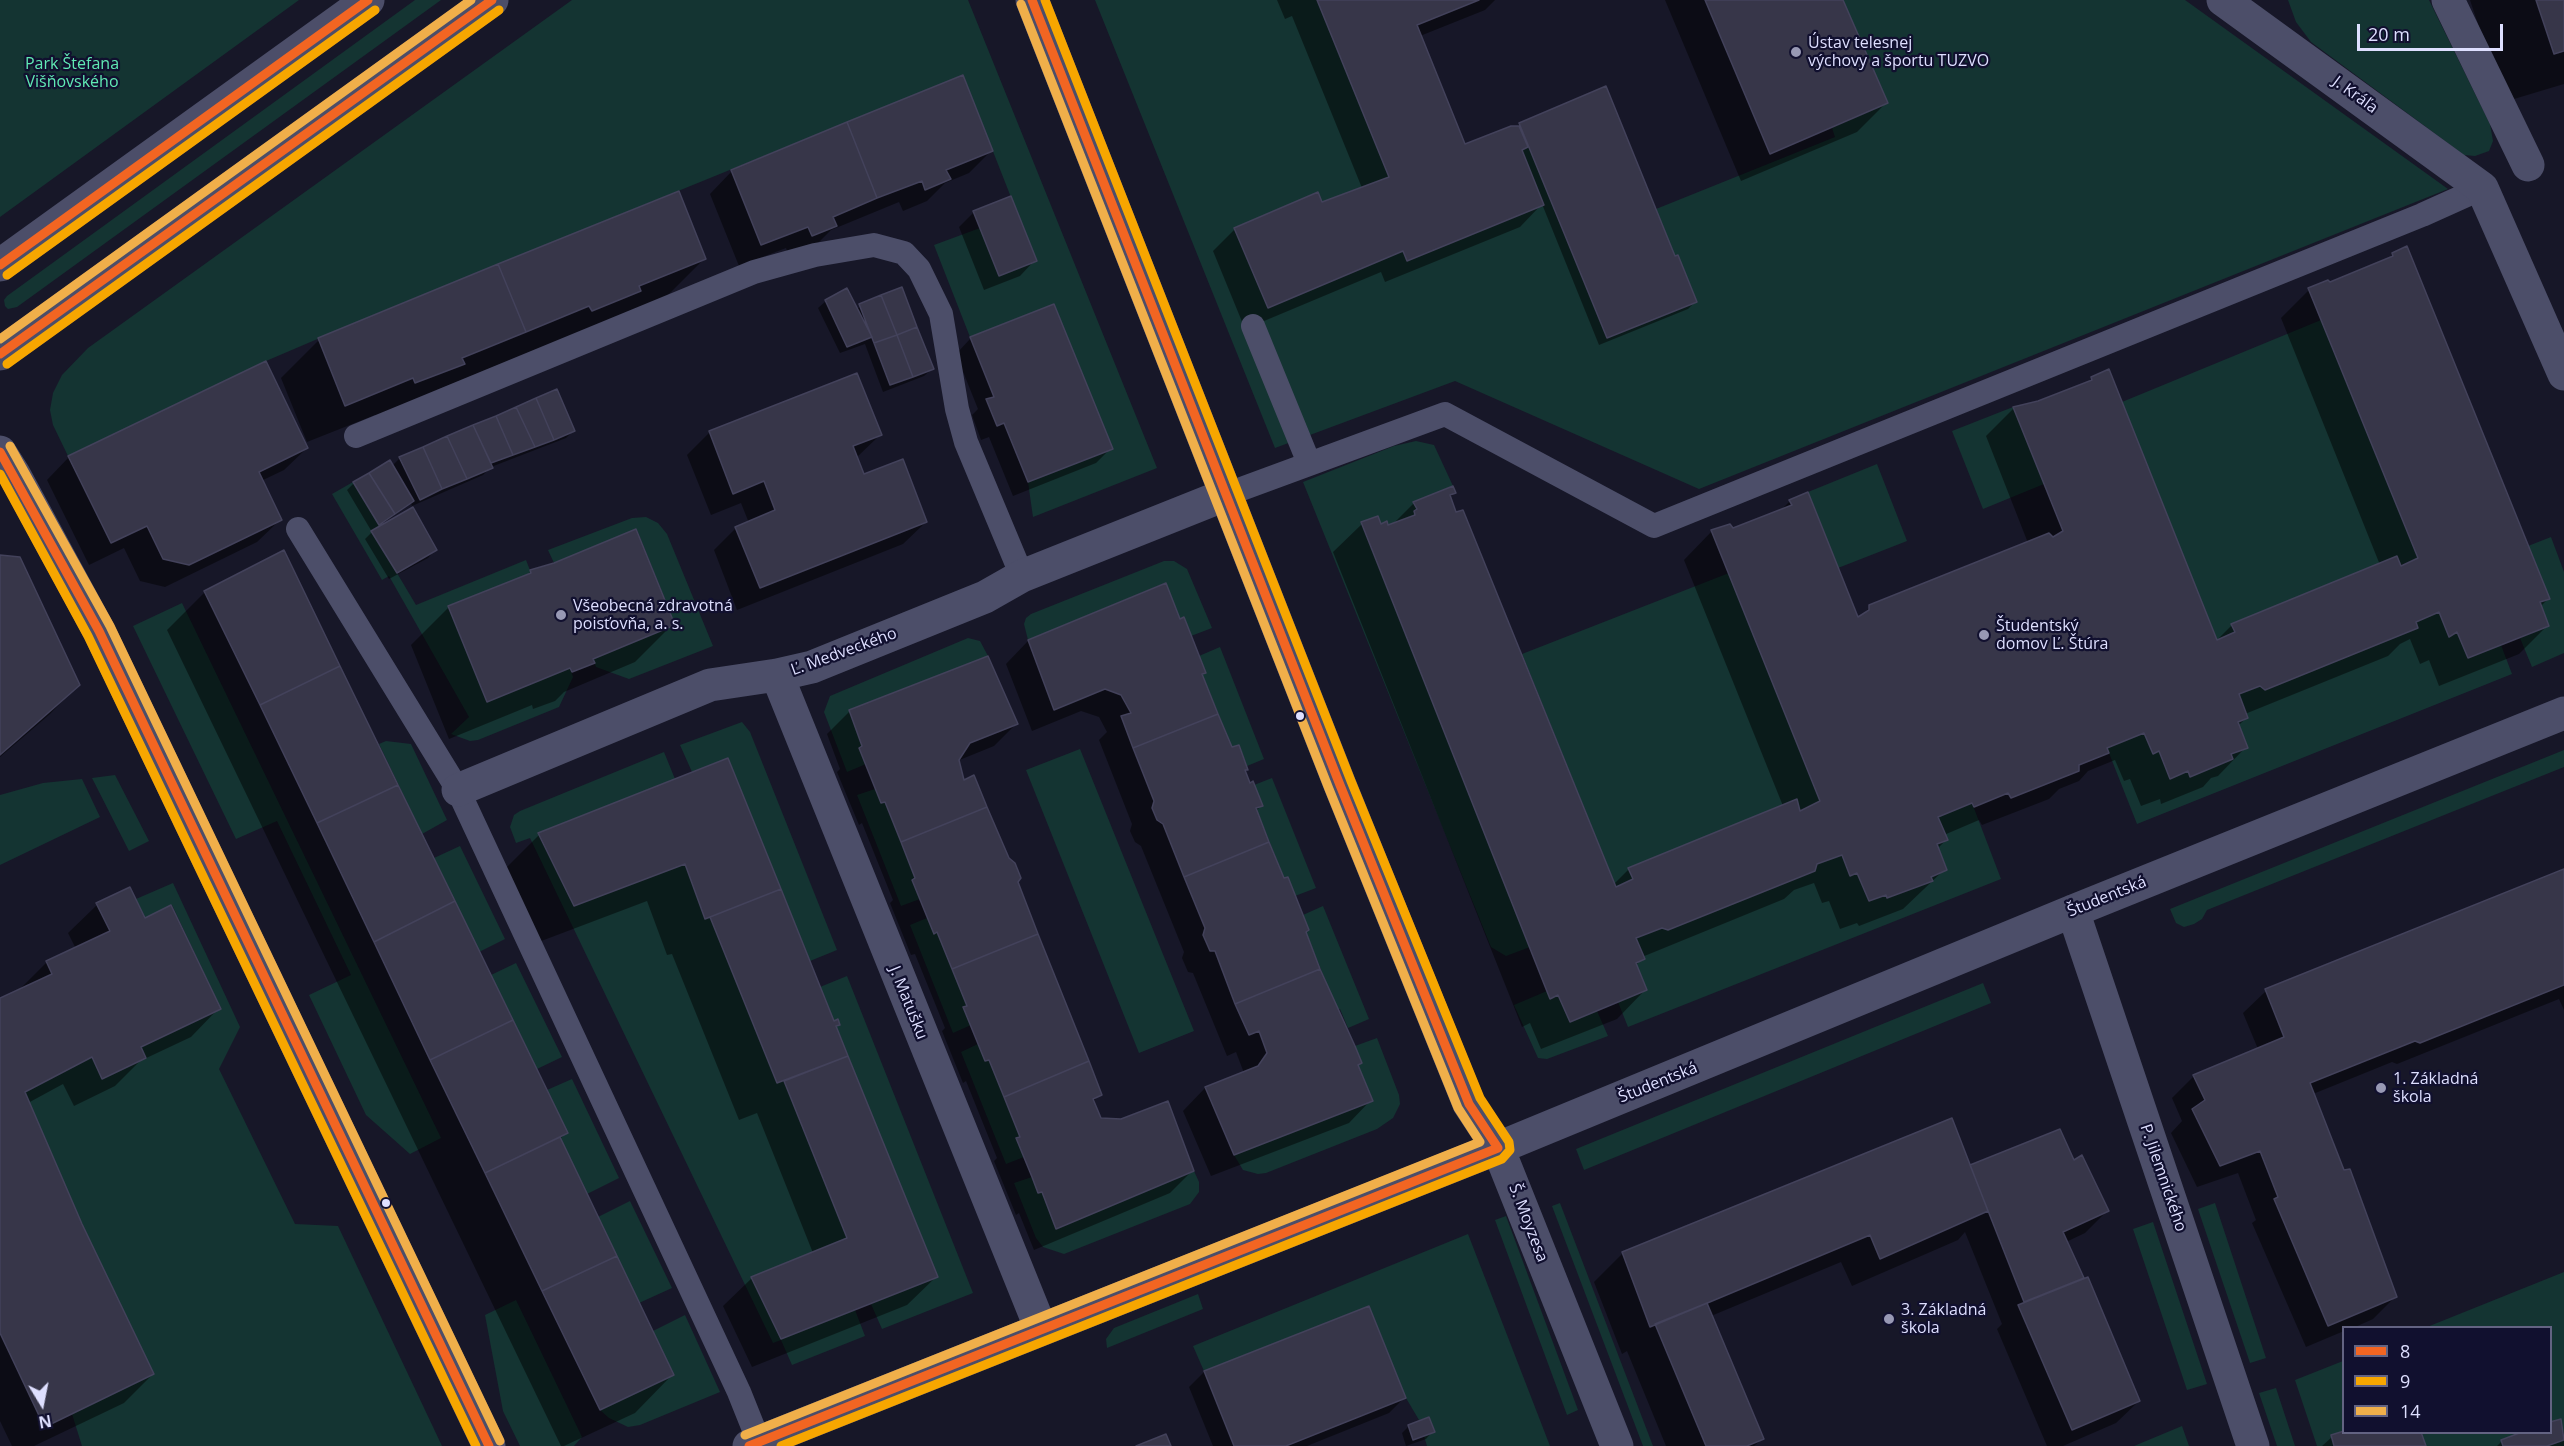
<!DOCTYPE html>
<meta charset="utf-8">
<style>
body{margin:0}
#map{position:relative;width:2564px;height:1446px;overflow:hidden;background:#171728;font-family:"Open Sans",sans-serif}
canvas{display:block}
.legend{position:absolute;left:2342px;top:1326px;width:210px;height:108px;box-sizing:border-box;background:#11102f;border:2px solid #636382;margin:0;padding:8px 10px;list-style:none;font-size:18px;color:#dedfff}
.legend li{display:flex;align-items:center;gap:12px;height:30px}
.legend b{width:30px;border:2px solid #636382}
.north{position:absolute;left:12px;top:1374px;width:60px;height:60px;-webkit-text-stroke:4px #11102f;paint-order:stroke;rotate:170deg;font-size:16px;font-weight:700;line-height:24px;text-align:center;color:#dedfff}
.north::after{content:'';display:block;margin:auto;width:21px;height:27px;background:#dedfff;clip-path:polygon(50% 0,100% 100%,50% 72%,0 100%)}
.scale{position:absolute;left:2357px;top:24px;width:146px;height:27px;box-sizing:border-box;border:3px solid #dedfff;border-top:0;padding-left:8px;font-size:18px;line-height:21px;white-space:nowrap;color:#dedfff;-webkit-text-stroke:4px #11102f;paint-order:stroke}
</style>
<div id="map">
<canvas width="2564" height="1446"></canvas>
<ul class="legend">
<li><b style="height:8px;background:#f26522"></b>8</li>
<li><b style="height:8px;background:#f7a600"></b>9</li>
<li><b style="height:8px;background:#f0af4a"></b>14</li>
</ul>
<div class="north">N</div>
<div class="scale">20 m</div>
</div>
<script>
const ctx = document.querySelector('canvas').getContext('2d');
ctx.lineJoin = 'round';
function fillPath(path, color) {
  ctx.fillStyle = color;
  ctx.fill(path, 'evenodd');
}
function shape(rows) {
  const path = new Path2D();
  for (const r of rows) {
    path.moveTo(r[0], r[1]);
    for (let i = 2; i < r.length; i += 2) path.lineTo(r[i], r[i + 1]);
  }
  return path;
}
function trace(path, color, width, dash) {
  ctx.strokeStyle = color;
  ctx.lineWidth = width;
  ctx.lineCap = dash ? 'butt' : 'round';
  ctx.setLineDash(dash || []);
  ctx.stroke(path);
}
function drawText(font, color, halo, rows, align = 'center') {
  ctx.font = font + ' "Open Sans",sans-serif';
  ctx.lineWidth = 4.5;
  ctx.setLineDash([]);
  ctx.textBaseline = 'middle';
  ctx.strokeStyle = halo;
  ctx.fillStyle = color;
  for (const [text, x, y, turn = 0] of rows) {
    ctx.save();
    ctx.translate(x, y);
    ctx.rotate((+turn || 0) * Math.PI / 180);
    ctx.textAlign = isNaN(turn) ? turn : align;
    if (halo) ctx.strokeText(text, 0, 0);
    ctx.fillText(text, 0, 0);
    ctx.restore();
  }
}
fillPath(shape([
 [0,0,299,0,0,217],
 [415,0,441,0,17,307,8,309,5,306,4,300,7,296],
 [572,0,968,0,1157,468,1033,517,1028,482,1112,448,1054,304,970,337,934,245,980,228,1036,261,963,75,376,314,266,361,68,456,53,425,50,410,53,393,62,375,88,348],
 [1095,0,1317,0,1389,177,1322,202,1317,193,1234,228,1268,307,1403,251,1522,150,1529,147,1607,338,1697,302,1678,255,1675,256,1656,209,1835,137,1832,128,1888,103,1843,0,2185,0,2448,189,1699,489,1455,381,1275,448],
 [2288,0,2429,0,2490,124,2493,141,2489,151,2475,156,2464,155,2311,42,2296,22],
 [2321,320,2418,558,2217,640,2122,402],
 [2013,407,2044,484,1983,509,1952,431],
 [1416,441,1434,445,1453,486,1414,502,1417,509,1414,511,1415,515,1388,525,1387,521,1381,524,1361,523,1530,947,1506,956,1491,947,1303,482,1394,446],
 [1877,464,1907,541,1838,568,1808,492],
 [353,482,380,526,372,531,416,605,526,560,531,573,448,606,487,702,570,668,573,677,559,707,478,740,470,741,451,734,469,717,389,576,382,580,332,494],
 [646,517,658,523,667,534,713,646,629,679,596,667,593,659,675,624,637,530,554,563,548,550,632,518],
 [2551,537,2564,572,2564,653,2532,667,2520,638,2549,626,2540,602,2549,599,2528,546],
 [1164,561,1174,561,1187,569,1212,628,1191,636,1184,617,1180,619,1165,583,1028,640,1024,624,1026,618,1031,614],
 [1729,573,1820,801,1800,810,1797,799,1629,868,1633,879,1616,887,1522,654],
 [182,603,441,1138,410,1154,366,1115,309,995,351,975,277,821,236,839,133,626],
 [2439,612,2449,637,2457,632,2468,658,2501,645,2512,674,2137,824,2107,748,2144,733,2153,754,2159,751,2170,778,2188,771,2190,777,2233,759,2231,754,2248,748,2238,722,2248,717,2239,694,2260,686,2265,690,2418,628,2416,622],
 [968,638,980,641,988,656,849,710,862,746,859,749,866,764,847,772,824,712,830,696],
 [1220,647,1264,759,1247,766,1239,745,1232,747,1202,674,1206,673,1199,656],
 [742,722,750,732,837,950,810,961,728,759,692,772,680,745],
 [386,741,411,744,447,820,422,834,379,744],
 [1080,749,1194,1031,1139,1053,1026,770],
 [2564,750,2564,767,2207,910,2202,919,2194,924,2184,927,2176,923,2170,909],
 [664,752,675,779,538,834,574,905,685,864,705,918,710,917,777,1083,784,1081,847,1238,751,1277,781,1339,855,1310,865,1336,792,1365,781,1340,773,1343,530,838,516,843,510,827,514,815,520,811],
 [115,775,149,841,129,851,92,778],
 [1272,778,1316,888,1295,896,1288,877,1284,878,1256,808,1263,806,1254,785],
 [82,779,100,817,0,865,0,795,43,783],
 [875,789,881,803,885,802,915,878,912,880,920,899,901,906,857,795],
 [1972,803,2001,879,1628,1027,1618,1002,1647,990,1636,963,1645,959,1636,938,1662,928,1668,930,1815,871,1817,864,1842,855,1850,876,1857,873,1869,901,1886,895,1888,898,1933,881,1931,877,1947,869,1937,844,1947,840,1938,817],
 [460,846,505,939,479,952,434,858],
 [173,883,240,1027,219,1069,295,1224,338,1226,442,1446,82,1446,72,1414,154,1374,82,1224,25,1092,92,1057,102,1078,146,1058,141,1047,221,1009,172,905,145,918,136,899],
 [1323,906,1369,1019,1348,1028,1340,1009,1337,1010,1306,932,1309,930,1303,915],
 [927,918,934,933,937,932,967,1006,963,1007,971,1025,953,1033,910,925],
 [516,963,562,1057,537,1069,491,975],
 [847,976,973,1293,882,1329,871,1304,937,1277,836,1026,840,1025,838,1019,834,1021,820,987],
 [1983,983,1991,1003,1584,1170,1576,1149],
 [1547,991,1550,999,1558,995,1597,1011,1608,1036,1547,1059,1538,1058,1514,1005],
 [1377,1038,1399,1095,1400,1104,1393,1118,1377,1129,1266,1173,1258,1174,1243,1170,1234,1155,1373,1101,1358,1065,1362,1063,1355,1046],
 [978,1044,985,1061,989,1060,1020,1137,1016,1138,1024,1157,1006,1164,961,1052],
 [572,1079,619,1178,587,1194,560,1137,567,1133,547,1090],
 [1194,1171,1199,1182,1199,1192,1190,1204,1064,1254,1043,1247,1036,1238,1014,1183,1032,1177,1038,1193,1042,1192,1057,1228],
 [630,1201,672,1288,639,1303,598,1217],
 [1560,1203,1653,1446,1643,1446,1552,1206],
 [2215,1203,2266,1358,2250,1363,2198,1209],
 [1506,1216,1578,1410,1567,1415,1495,1220],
 [2153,1222,2207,1384,2187,1390,2133,1229],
 [1468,1234,1550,1446,1427,1446,1424,1436,1435,1431,1429,1417,1419,1420,1406,1398,1369,1306,1204,1371,1193,1346],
 [2564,1272,2564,1446,2317,1446,2295,1380,2343,1361,2344,1432,2550,1432,2550,1328,2427,1327],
 [1198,1294,1203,1309,1107,1348,1106,1339,1114,1328],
 [516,1300,582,1437,574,1446,520,1446,503,1411,485,1315],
 [685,1315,720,1392,640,1425,628,1427,609,1418,600,1410,674,1375,653,1331],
 [2276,1388,2295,1446,2277,1446,2259,1393],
 [2182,1426,2189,1446,2134,1446]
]), '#143432');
fillPath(shape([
 [1277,0,1495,0,1485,10,1420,36,1464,146,1516,127,1520,124,1675,258,1695,302,1688,309,1599,345,1542,204,1520,227,1385,282,1381,272,1245,329,1213,251,1235,229,1321,204,1362,188,1292,16,1285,19],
 [1665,0,1842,0,1886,103,1857,132,1741,181],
 [2470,0,2564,0,2564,84,2504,102],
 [992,150,969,173,945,183,927,201,903,211,899,202,831,230,813,248,789,257,786,248,739,266,710,194,732,171],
 [974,212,1035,260,1020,276,984,290,959,227],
 [2406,248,2548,599,2540,607,2547,626,2519,654,2439,686,2429,660,2420,664,2410,639,2400,644,2388,656,2245,714,2247,717,2238,726,2246,747,2218,776,2211,778,2203,787,2161,804,2160,799,2141,806,2130,779,2124,781,2115,760,2088,771,2079,781,2059,789,2049,799,1982,825,1979,820,1944,835,1946,840,1937,849,1945,869,1903,909,1859,926,1857,923,1840,929,1829,901,1822,903,1814,883,1794,890,1784,899,1642,957,1636,966,1645,990,1617,1019,1541,1049,1530,1023,1522,1027,1333,552,1362,524,1387,527,1392,525,1414,503,1455,493,1449,498,1613,885,1629,869,1783,806,1684,560,1712,531,1733,530,1779,512,1790,501,1807,494,1858,619,1870,607,2028,543,1986,436,2014,408,2038,402,2085,385,2092,378,2216,641,2232,625,2380,565,2281,318,2309,290,2330,284,2386,260,2392,255],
 [705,258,667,296,437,390,425,402,377,420,375,415,307,442,281,378,319,340],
 [901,289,932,369,924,376,883,392,865,344,840,353,818,308,826,301,856,309],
 [971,338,1111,448,1096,463,1013,496,989,437,981,440,972,415,978,409,956,354],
 [856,375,880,435,856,458,863,476,926,522,903,544,737,610,714,550,736,528,749,523,741,503,711,515,687,455,709,433],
 [557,391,573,431,566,438,491,467,483,475,412,506,411,503,382,524,435,550,428,558,389,579,365,539,372,532,347,490,354,483,392,466,400,458],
 [307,448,284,470,261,481,280,520,257,542,165,587,140,581,124,548,89,565,47,480,69,457],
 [0,556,78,685,50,714,0,757],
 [531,571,673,624,635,662,564,692,555,701,533,709,532,705,449,739,411,645,449,607,525,577],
 [1165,585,1204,673,1201,676,1231,749,1247,769,1244,772,1261,806,1256,811,1336,1012,1339,1010,1360,1063,1357,1066,1371,1100,1349,1123,1211,1176,1183,1111,1205,1088,1244,1073,1236,1052,1227,1056,1193,973,1188,972,1182,958,1184,952,1141,846,1135,842,1130,831,1132,824,1099,740,1107,732,1099,717,1081,711,1032,731,1006,664,1028,641],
 [205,592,566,1133,559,1140,672,1375,635,1413,564,1446,561,1446,167,630],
 [850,711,1016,724,994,746,957,761,963,783,1016,882,1100,1094,1093,1102,1100,1119,1193,1170,1170,1193,1034,1250,1019,1213,1016,1215,994,1161,997,1158,966,1081,963,1083,942,1031,945,1028,915,954,911,955,890,903,893,900,862,823,859,825,837,772,840,769,827,734],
 [727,760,833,1023,838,1024,835,1027,936,1277,907,1305,752,1367,723,1306,752,1278,813,1253,757,1113,739,1120,672,954,667,955,647,901,536,943,501,873,539,835],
 [2564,870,2564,1010,2559,999,2397,1064,2392,1062,2313,1094,2395,1297,2373,1319,2353,1328,2344,1328,2344,1331,2306,1347,2252,1223,2256,1220,2238,1173,2197,1187,2171,1133,2182,1121,2172,1098,2194,1076,2258,1049,2243,1013,2266,991],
 [130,889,144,920,219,1008,191,1037,140,1061,115,1086,74,1106,63,1084,28,1103,81,1224,153,1374,124,1403,34,1446,12,1446,0,1421,0,1000,18,991,47,962,76,949,68,933,97,905],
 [2073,1163,2107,1211,2085,1233,2066,1242,2139,1401,2116,1423,2063,1446,2047,1446,1997,1329,2002,1324,1965,1232,1958,1240,1852,1286,1841,1262,1711,1316,1762,1439,1754,1446,1666,1446,1627,1351,1622,1354,1594,1282,1623,1253,1969,1167],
 [1369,1308,1404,1398,1389,1413,1307,1446,1213,1446,1189,1387,1204,1372],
 [2560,1421,2564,1433,2564,1446,2497,1446,2502,1441,2550,1432],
 [1409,1426,1433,1431,1426,1439,1406,1446,1402,1433],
 [2332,1437,2424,1446,2322,1446]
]), '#0007');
const building = shape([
 [1317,0,1479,0,1417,25,1465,144,1511,126,1519,126,1528,147,1522,150,1544,205,1407,261,1403,251,1268,308,1234,228,1318,192,1322,202,1389,177,1317,0],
 [1705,0,1843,0,1888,103,1770,154,1705,0],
 [2536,0,2564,0,2564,51,2554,54,2536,0],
 [963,75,993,151,946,170,951,179,925,190,922,181,877,198,847,122,963,75],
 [1606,86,1675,256,1678,255,1697,302,1607,338,1519,123,1606,86],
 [847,122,877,198,833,217,837,226,812,236,808,227,761,245,731,170,847,122],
 [679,191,706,259,639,286,641,291,592,311,589,306,526,332,498,264,679,191],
 [1011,196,1037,261,999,276,973,211,1011,196],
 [2407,246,2550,599,2540,602,2549,626,2468,658,2457,632,2449,637,2439,612,2416,622,2418,628,2265,690,2260,686,2239,694,2248,718,2238,722,2248,748,2231,754,2233,759,2190,777,2188,771,2170,779,2159,751,2153,754,2144,733,2107,748,2109,753,2079,765,2079,771,2011,798,2008,793,1974,807,1972,803,1938,817,1948,840,1937,844,1947,870,1931,877,1933,881,1887,898,1886,895,1869,901,1857,873,1850,876,1842,855,1817,864,1815,871,1668,930,1662,928,1636,938,1645,959,1636,963,1647,990,1570,1022,1558,995,1550,999,1361,522,1378,516,1381,524,1387,521,1388,525,1415,515,1414,511,1417,509,1413,502,1453,486,1456,493,1450,495,1456,512,1463,510,1616,887,1633,879,1628,868,1797,799,1800,811,1820,801,1711,530,1730,524,1733,528,1792,505,1789,500,1808,492,1858,617,1869,610,1869,605,2049,533,2053,537,2063,531,2013,407,2038,401,2092,380,2091,377,2109,369,2217,640,2235,632,2231,624,2397,556,2401,566,2418,558,2308,288,2328,280,2330,282,2393,256,2392,253,2407,246],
 [498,264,526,332,462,358,465,364,415,383,413,378,345,406,318,338,498,264],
 [902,287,917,327,897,335,881,295,902,287],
 [847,288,872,337,847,347,825,300,847,288],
 [881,295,897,335,874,343,859,304,881,295],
 [1054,304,1113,449,1028,482,1004,423,997,426,986,399,994,397,970,337,1054,304],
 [917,327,934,369,913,377,897,335,917,327],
 [897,335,913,377,890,385,874,343,897,335],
 [266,361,308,448,259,472,282,520,189,565,163,559,147,526,111,543,68,456,266,361],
 [857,373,882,435,853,446,864,474,903,459,927,522,760,588,735,527,775,510,764,481,733,494,709,431,857,373],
 [557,389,575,431,554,440,536,398,557,389],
 [536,398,554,440,535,447,516,407,536,398],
 [516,407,535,447,513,455,496,416,516,407],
 [496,416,513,455,491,463,473,425,496,416],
 [473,425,493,468,467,479,447,436,473,425],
 [447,436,467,479,442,489,423,447,447,436],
 [423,447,442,489,420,500,399,457,423,447],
 [390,460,414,501,395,514,369,473,390,460],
 [369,473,395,514,379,525,353,482,369,473],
 [413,507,437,550,397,573,371,531,413,507],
 [636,529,675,625,593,659,595,663,572,672,570,668,487,702,448,606,531,573,530,570,554,563,636,529],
 [284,550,340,666,260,705,204,591,284,550],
 [0,555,20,557,80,685,0,755,0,555],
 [1166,583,1180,619,1184,617,1206,673,1202,674,1218,714,1133,748,1121,716,1131,713,1121,695,1105,689,1054,710,1028,640,1166,583],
 [988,656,1018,724,970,743,959,760,964,780,974,775,987,807,901,842,885,802,881,803,859,748,862,746,849,710,988,656],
 [340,666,398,785,317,823,260,705,340,666],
 [1218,714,1232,747,1239,745,1248,770,1245,770,1250,783,1253,781,1263,806,1256,808,1269,842,1184,877,1163,824,1157,820,1152,808,1154,801,1133,748,1218,714],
 [728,758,781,889,705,919,685,864,574,906,538,833,728,758],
 [398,785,455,901,374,942,317,823,398,785],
 [987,807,1009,858,1015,863,1021,878,1018,882,1038,934,952,969,937,932,934,934,912,880,915,878,901,842,987,807],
 [1269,842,1284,878,1288,877,1309,930,1306,932,1320,969,1235,1004,1215,951,1210,951,1203,935,1205,928,1184,877,1269,842],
 [2564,869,2564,985,2420,1043,2415,1041,2310,1083,2344,1170,2350,1169,2397,1297,2328,1326,2274,1199,2278,1197,2260,1151,2220,1166,2192,1109,2205,1100,2193,1075,2284,1037,2265,989,2564,869],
 [130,887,145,918,171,905,221,1009,141,1047,146,1058,102,1079,92,1057,25,1092,82,1224,154,1374,49,1425,48,1421,43,1424,0,1333,0,998,52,974,46,961,110,931,96,903,130,887],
 [781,889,834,1021,838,1019,840,1025,836,1026,848,1056,777,1083,710,917,781,889],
 [455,901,513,1020,430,1060,374,942,455,901],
 [1038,934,1089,1061,1004,1097,989,1060,985,1061,963,1007,967,1006,952,969,1038,934],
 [1320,969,1355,1046,1362,1063,1358,1065,1373,1101,1234,1155,1205,1087,1258,1066,1267,1053,1259,1031,1249,1035,1235,1004,1320,969],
 [513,1020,568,1133,485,1173,430,1060,513,1020],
 [848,1056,938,1277,781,1339,751,1277,847,1238,784,1081,848,1056],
 [1089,1061,1102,1095,1093,1099,1101,1118,1121,1119,1168,1101,1194,1171,1056,1229,1042,1192,1038,1193,1032,1177,1016,1138,1020,1137,1004,1097,1089,1061],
 [1952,1118,1988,1211,1880,1259,1870,1235,1650,1327,1622,1252,1952,1118],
 [2060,1129,2074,1160,2082,1155,2109,1211,2063,1232,2084,1278,2024,1302,1970,1165,2060,1129],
 [560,1137,617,1256,542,1291,485,1173,560,1137],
 [617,1256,674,1375,600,1410,542,1291,617,1256],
 [2088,1277,2140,1401,2072,1430,2018,1305,2088,1277],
 [1707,1303,1764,1439,1747,1446,1706,1446,1655,1324,1707,1303],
 [1369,1306,1406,1398,1286,1446,1234,1446,1204,1371,1369,1306],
 [1429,1417,1435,1432,1413,1440,1408,1425,1429,1417],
 [2561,1419,2564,1440,2547,1446,2503,1446,2501,1440,2522,1432,2550,1432,2550,1422,2561,1419],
 [2344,1431,2421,1432,2426,1446,2334,1446,2331,1435,2344,1431],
 [1166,1434,1171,1446,1136,1446,1166,1434]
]);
fillPath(building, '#373649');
trace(building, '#43425b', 1.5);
trace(shape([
 [1253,326,1309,463],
 [356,436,754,272,815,255,874,245,904,253,919,269,941,314,957,409,966,442,1022,576],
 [1225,495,1445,414,1654,526,2422,215,2482,188],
 [298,529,458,790,739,1392,759,1442]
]), '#4c4e69', 24);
trace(shape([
 [1032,0,1340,785,1469,1104,1498,1148,1617,1446],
 [2223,0,2482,188,2564,374],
 [2448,0,2528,165],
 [0,452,14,474,99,631,489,1446],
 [777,675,1041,1329],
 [458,790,710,685,777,675,812,667,985,597,1022,576,1225,495],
 [2073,911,2253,1446],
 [749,1446,1498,1148,2073,911,2564,713]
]), '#4c4e69', 33);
trace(shape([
 [0,265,368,0],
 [0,354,492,0]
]), '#4c4e69', 33);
trace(shape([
 [0,265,368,0],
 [0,354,492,0],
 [0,452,99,631,489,1446],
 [749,1446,1498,1148,1469,1104,1340,785,1032,0]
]), '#f26522', 9);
trace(shape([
 [7,275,375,10],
 [7,364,499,10],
 [0,474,88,636,476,1446],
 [781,1446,1502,1159,1510,1150,1509,1142,1480,1098,1351,781,1045,0]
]), '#f7a600', 9);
trace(shape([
 [0,339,471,0],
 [10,446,110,626,500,1441],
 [745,1435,1480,1142,1458,1108,1329,789,1021,4]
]), '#f0af4a', 9);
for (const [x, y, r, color] of [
 [1796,52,6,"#9899b4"],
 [561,615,6,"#9899b4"],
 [1984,635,6,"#9899b4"],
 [1300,716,5,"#dedfff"],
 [2381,1088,6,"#9899b4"],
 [386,1203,5,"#dedfff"],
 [1889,1319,6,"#9899b4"]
]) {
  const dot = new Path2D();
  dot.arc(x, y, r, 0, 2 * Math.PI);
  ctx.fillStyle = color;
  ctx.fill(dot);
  trace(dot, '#11102f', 2);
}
drawText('16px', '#dedfff', '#11102f', [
 ["Ústav telesnej",1808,43],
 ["výchovy a športu TUZVO",1808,61],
 ["Všeobecná zdravotná",573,606],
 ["poisťovňa, a. s.",573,624],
 ["Študentský",1996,626],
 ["domov Ľ. Štúra",1996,644],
 ["1. Základná",2393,1079],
 ["škola",2393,1097],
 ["3. Základná",1901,1310],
 ["škola",1901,1328]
], 'left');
drawText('16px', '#60e9b4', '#11102f', [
 ["Park Štefana",72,64],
 ["Višňovského",72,82]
]);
drawText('16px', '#dedfff', '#11102f', [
 ["J. Kráľa",2355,95,36],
 ["Ľ. Medveckého",844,652,-20],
 ["Študentská",2107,897,-22],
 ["J. Matušku",908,1003,68],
 ["Študentská",1658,1083,-22],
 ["P. Jilemnického",2163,1178,71],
 ["Š. Moyzesa",1528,1223,69]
]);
</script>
